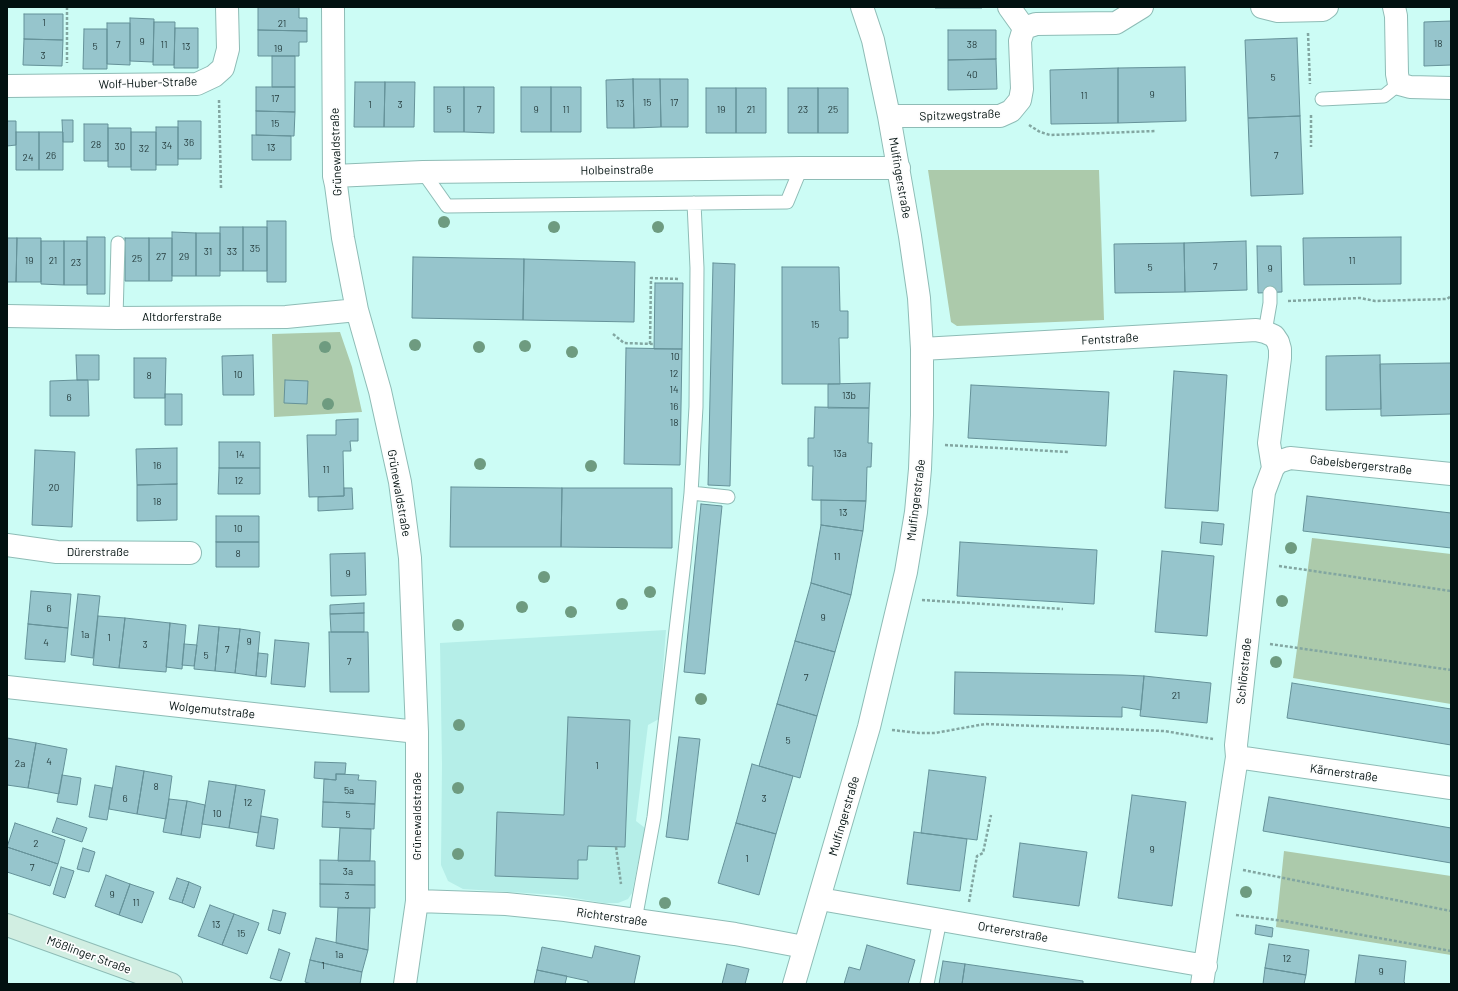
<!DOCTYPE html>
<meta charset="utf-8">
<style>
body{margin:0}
#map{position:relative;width:1458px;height:991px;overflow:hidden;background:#ccfcf5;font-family:Barlow,sans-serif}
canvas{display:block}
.frame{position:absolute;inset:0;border:8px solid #021110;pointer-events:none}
</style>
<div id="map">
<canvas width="1458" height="991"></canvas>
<div class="frame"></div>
</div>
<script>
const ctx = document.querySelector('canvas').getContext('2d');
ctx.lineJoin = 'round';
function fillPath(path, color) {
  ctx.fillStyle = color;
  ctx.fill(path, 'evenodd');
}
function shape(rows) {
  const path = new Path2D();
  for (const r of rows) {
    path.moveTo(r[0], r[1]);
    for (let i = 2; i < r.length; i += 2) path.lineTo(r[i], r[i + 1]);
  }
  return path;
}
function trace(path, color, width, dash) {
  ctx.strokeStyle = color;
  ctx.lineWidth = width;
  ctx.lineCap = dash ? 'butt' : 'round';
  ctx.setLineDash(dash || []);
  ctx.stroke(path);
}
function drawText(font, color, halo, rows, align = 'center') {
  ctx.font = font + ' Barlow,sans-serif';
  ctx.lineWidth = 3.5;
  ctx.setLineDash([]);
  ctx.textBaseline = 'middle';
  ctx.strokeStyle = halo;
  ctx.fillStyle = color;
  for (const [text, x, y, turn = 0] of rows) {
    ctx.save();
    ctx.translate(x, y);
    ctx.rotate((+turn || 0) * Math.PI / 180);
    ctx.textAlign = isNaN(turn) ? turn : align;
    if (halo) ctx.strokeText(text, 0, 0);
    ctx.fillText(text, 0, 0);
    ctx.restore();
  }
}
fillPath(shape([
 [666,630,659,719,648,725,636,821,645,828,632,893,628,899,618,903,604,903,556,895,463,889,448,881,441,865,442,764,440,643]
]), '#b5eee8');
fillPath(shape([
 [928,170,1099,170,1104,320,957,326,951,322],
 [340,332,352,367,362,412,274,417,272,334],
 [1312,538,1451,554,1451,704,1293,678],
 [1284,851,1451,876,1451,955,1276,927]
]), '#accaab');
const building = shape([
 [258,7,299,7,299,18,307,18,307,31,258,30,258,7],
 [935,7,982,7,982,8,935,8,935,7],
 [24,14,63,14,63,40,24,39,24,14],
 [130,18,154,19,153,62,130,61,130,18],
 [1451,21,1451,65,1424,66,1424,22,1451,21],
 [154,22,175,22,174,65,153,65,154,22],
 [107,23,130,23,130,65,107,64,107,23],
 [175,28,198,28,198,68,174,68,175,28],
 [84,29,107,29,107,69,83,69,84,29],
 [258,30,307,31,307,42,299,42,299,56,258,56,258,30],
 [948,30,996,30,996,59,948,60,948,30],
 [1297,38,1300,116,1248,118,1245,40,1297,38],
 [24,39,63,40,62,66,23,65,24,39],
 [272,56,295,56,295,87,272,87,272,56],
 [996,59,997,89,948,90,948,60,996,59],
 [1185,67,1186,121,1118,123,1118,68,1185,67],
 [1118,68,1118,123,1051,124,1050,70,1118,68],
 [633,79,634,128,607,128,606,80,633,79],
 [633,79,660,79,661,127,634,128,633,79],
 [660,79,688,79,688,127,661,127,660,79],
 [355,82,385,82,384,127,354,127,355,82],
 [385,82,415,82,414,127,384,127,385,82],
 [256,87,295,87,295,112,256,111,256,87],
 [434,87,464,87,464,132,434,132,434,87],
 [464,87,494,87,494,133,464,132,464,87],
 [521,87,551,87,551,132,521,132,521,87],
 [551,87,581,87,581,132,551,132,551,87],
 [706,88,736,88,736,133,706,133,706,88],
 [736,88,766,88,766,133,736,133,736,88],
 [788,88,818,88,818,133,788,133,788,88],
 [818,88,848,88,848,133,818,133,818,88],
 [256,111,295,112,294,136,256,135,256,111],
 [1300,116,1303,194,1251,196,1248,118,1300,116],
 [62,120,73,120,73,142,63,142,62,120],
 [7,121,16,121,16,145,7,146,7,121],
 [178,121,201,121,201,159,178,159,178,121],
 [84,124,108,124,108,161,84,161,84,124],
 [156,127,178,127,178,165,156,165,156,127],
 [108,128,131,128,131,167,108,167,108,128],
 [16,132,39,132,39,170,16,170,16,132],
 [39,132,63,132,63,170,39,170,39,132],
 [131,132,156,132,156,170,131,170,131,132],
 [252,135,291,136,291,160,252,160,252,135],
 [267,221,286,221,286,282,267,282,267,221],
 [220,227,243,227,243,271,220,271,220,227],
 [243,227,267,227,267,271,243,271,243,227],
 [172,232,196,233,196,276,172,276,172,232],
 [196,233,220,233,220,276,196,276,196,233],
 [87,237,105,237,105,294,87,294,87,237],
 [1401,237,1401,284,1304,285,1303,238,1401,237],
 [7,238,17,238,16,282,7,282,7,238],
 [17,238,41,238,41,282,16,282,17,238],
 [125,238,149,238,149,281,125,281,125,238],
 [149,238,172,238,172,281,149,281,149,238],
 [41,241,64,241,64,285,41,284,41,241],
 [64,241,87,241,87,285,64,285,64,241],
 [1246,241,1247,290,1185,292,1184,243,1246,241],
 [1184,243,1185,292,1115,293,1114,244,1184,243],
 [1257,246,1281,246,1282,292,1258,293,1257,246],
 [413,257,524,259,523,320,412,318,413,257],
 [524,259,635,262,634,322,523,320,524,259],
 [713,263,735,264,730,486,708,485,713,263],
 [782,267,839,267,840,311,848,311,848,338,839,338,840,384,782,384,782,267],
 [655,283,683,283,682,349,654,349,655,283],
 [626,348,682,349,680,465,624,464,626,348],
 [76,355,99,355,99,380,77,380,76,355],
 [253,355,254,395,223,395,222,356,253,355],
 [1380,355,1381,409,1326,410,1326,356,1380,355],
 [134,358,166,358,165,398,134,398,134,358],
 [1451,363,1451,414,1381,416,1380,364,1451,363],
 [1174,371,1227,375,1218,511,1165,508,1174,371],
 [77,380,88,380,89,416,50,416,50,381,77,380],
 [285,380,308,381,307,404,284,403,285,380],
 [870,383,869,408,828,408,828,384,870,383],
 [971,385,1109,392,1106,446,968,438,971,385],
 [165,394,182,394,182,425,165,425,165,394],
 [815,407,869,408,868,443,872,443,871,467,867,467,866,501,812,500,813,466,808,466,808,438,814,438,815,407],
 [358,419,358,441,350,441,351,451,343,451,344,496,309,497,307,435,336,435,336,420,358,419],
 [219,442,260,442,260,468,219,468,219,442],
 [177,448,177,484,137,485,136,449,177,448],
 [35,450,75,452,72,527,32,525,35,450],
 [219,468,260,468,260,494,218,494,219,468],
 [177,484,177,520,137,521,137,485,177,484],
 [451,487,562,488,561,547,450,547,451,487],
 [344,488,352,488,353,509,318,511,318,497,344,496,344,488],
 [562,488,672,488,672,548,561,547,562,488],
 [1307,496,1451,513,1451,548,1303,531,1307,496],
 [821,500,866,501,863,531,821,525,821,500],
 [701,504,722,506,705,674,684,672,701,504],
 [216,516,259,516,259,542,216,542,216,516],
 [1202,522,1224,524,1222,545,1200,543,1202,522],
 [821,525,863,531,851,595,811,583,821,525],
 [216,542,259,542,259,567,216,567,216,542],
 [960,542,1097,550,1094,604,957,596,960,542],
 [1162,551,1214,556,1207,636,1155,632,1162,551],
 [365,553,366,595,331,596,330,554,365,553],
 [811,583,851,595,835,652,795,641,811,583],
 [31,591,71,594,68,628,28,624,31,591],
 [78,594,100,596,93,658,71,655,78,594],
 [364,603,364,613,330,614,330,605,364,603],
 [364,613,364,632,331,632,330,614,364,613],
 [98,616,125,618,119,668,93,665,98,616],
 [125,618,170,623,166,672,119,668,125,618],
 [170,623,186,625,182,669,166,667,170,623],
 [28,624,68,628,65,662,25,659,28,624],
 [199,625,219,627,215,671,194,669,199,625],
 [219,627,240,629,235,673,215,671,219,627],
 [240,629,260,632,256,676,235,673,240,629],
 [329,632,368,632,369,692,330,692,329,632],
 [275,640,309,643,305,687,271,684,275,640],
 [795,641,835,652,817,716,777,704,795,641],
 [184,644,197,645,194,666,182,665,184,644],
 [258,653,268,654,266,677,256,676,258,653],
 [955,672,1122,675,1144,676,1141,710,1122,707,1122,717,954,714,955,672],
 [1144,676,1211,683,1207,723,1140,716,1144,676],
 [1292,683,1451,709,1451,745,1287,718,1292,683],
 [777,704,817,716,800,778,759,766,777,704],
 [568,717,630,720,625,847,588,846,587,860,578,860,578,879,495,876,497,812,564,815,568,717],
 [679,737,700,739,688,840,666,837,679,737],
 [7,738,36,743,28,788,7,785,7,738],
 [36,743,67,749,59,794,28,788,36,743],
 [315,762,346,763,345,774,336,774,336,780,314,778,315,762],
 [752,764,793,776,776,834,736,823,752,764],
 [116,766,144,771,137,814,109,809,116,766],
 [929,770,986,777,977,840,921,833,929,770],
 [144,771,172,776,166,819,137,814,144,771],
 [336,774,359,775,358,780,376,781,375,804,323,802,324,779,336,780,336,774],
 [62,775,81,778,77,805,57,802,62,775],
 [209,781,236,785,229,828,202,824,209,781],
 [95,785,112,788,107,820,89,817,95,785],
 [236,785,265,790,258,833,229,828,236,785],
 [1132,795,1186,802,1172,906,1118,898,1132,795],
 [1269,797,1451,828,1451,863,1263,831,1269,797],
 [169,799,187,801,181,835,163,832,169,799],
 [187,801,205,805,200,838,181,835,187,801],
 [323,802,375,804,374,829,322,827,323,802],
 [261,816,278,819,274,849,256,846,261,816],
 [57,818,87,828,82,842,52,832,57,818],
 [15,823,65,840,58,864,7,847,15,823],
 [736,823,776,834,759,895,718,883,736,823],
 [340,828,371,829,370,861,338,861,340,828],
 [914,832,967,839,960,891,907,884,914,832],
 [1020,843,1087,852,1079,906,1013,897,1020,843],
 [7,847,58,864,50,886,7,872,7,847],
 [83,848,95,852,89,872,77,869,83,848],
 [320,860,375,861,375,885,320,884,320,860],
 [61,867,74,871,65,898,53,894,61,867],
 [106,875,130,884,119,915,95,906,106,875],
 [177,878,189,882,182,903,169,899,177,878],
 [189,882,201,887,194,908,182,903,189,882],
 [130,884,154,892,142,923,119,915,130,884],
 [320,884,375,885,375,908,320,907,320,884],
 [210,905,234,914,222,945,198,936,210,905],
 [338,908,370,908,368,950,336,943,338,908],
 [273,910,286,913,280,934,268,930,273,910],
 [234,914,259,923,247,954,222,945,234,914],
 [1256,925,1273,928,1272,937,1255,934,1256,925],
 [316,938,368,950,362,972,310,960,316,938],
 [1269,944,1309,950,1306,975,1265,968,1269,944],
 [867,945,915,960,908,984,844,984,849,967,860,970,867,945],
 [595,946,640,956,634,984,588,984,588,981,537,970,542,947,592,958,595,946],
 [279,949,290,953,281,981,270,978,279,949],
 [1359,955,1406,961,1404,982,1406,984,1355,984,1359,955],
 [310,960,362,972,360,984,312,984,305,982,310,960],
 [943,961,965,964,962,984,939,984,943,961],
 [727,964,749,969,745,984,722,984,727,964],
 [965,964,1083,981,1083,984,962,984,965,964],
 [1265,968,1306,975,1304,984,1263,984,1265,968],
 [537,970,567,976,565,984,534,984,537,970]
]);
fillPath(building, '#96c5cc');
trace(building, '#659299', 1);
const lane = shape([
 [1322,99,1384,96,1399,84],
 [423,172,447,206,787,202,801,168],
 [116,318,118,243],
 [1265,332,1270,303,1270,293],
 [691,493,728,497],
 [635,920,654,817,684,562,691,493,696,407,697,268,694,203],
 [927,984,940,920]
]);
const street = shape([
 [333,7,334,176,336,185,343,238,357,310,380,391,400,482,410,558,417,732,417,901,405,984],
 [1009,7,1024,28],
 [1262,7,1278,11,1323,10,1327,7],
 [1394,7,1396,16,1397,74,1399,84,1410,87,1451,88],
 [7,86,197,84,214,76,223,68,228,49,227,7],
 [889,116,1000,116,1011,111,1020,100,1022,89,1020,41,1024,28,1036,24,1116,23,1142,7],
 [334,176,423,172,801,168,899,168],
 [7,316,116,318,286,317,357,310],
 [922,349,1256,330,1265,332,1274,336,1278,342,1280,349,1280,358,1269,443,1273,468,1264,492,1236,745,1237,757,1202,984],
 [1273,468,1278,462,1290,458,1451,474],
 [7,545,57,552,190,553],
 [7,687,417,732],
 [1237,757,1451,788],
 [820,899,1206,966],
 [417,901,506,904,565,910,735,934,804,947],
 [794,984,869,727,906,572,916,512,920,469,922,415,922,349,919,298,910,236,889,116,873,40,862,7]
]);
const secondary = shape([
 [7,925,171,984]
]);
trace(lane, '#8ebcb6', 15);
trace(street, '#8ebcb6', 24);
trace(secondary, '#8ebcb6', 24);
trace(shape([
 [67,7,67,63],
 [1308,33,1310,84],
 [219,100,221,188],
 [1311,115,1311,147],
 [1029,125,1040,132,1050,135,1156,131],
 [1288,301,1360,298,1375,301,1447,299,1451,296],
 [613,334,624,343,654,344],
 [650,344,651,278,679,279],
 [945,445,1068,452],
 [1279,566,1451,591],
 [922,600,1063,609],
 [1270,644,1451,670],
 [892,730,919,733,935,733,985,724,1164,731,1213,739],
 [616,847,621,884],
 [1243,870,1451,911],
 [969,902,977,856,983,853,991,815],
 [1236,915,1284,921,1451,951]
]), '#82a6a1', 2.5, [3, 2]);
trace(lane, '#fff', 13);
trace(street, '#fff', 22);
trace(secondary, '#d1eee2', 22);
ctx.fillStyle = '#6e9b80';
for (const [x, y] of [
 [444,222],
 [554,227],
 [658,227],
 [415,345],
 [525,346],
 [325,347],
 [479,347],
 [572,352],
 [328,404],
 [480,464],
 [591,466],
 [1291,548],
 [544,577],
 [650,592],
 [1282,601],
 [622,604],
 [522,607],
 [571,612],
 [458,625],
 [1276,662],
 [701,699],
 [459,725],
 [458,788],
 [458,854],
 [1246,892],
 [665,903]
]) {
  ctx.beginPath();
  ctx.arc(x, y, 6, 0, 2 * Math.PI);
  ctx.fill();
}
drawText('10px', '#273e3f', null, [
 ["1",44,23],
 ["21",282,24],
 ["9",142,42],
 ["18",1438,44],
 ["7",118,45],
 ["11",164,45],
 ["38",972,45],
 ["5",95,47],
 ["13",186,47],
 ["19",278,49],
 ["3",43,56],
 ["40",972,75],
 ["5",1273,78],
 ["9",1152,95],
 ["11",1084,96],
 ["17",275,99],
 ["15",647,103],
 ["17",674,103],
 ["13",620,104],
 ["1",370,105],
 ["3",400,105],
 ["5",449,110],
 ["7",479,110],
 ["9",536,110],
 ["11",566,110],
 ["19",721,110],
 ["21",751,110],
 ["23",803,110],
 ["25",833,110],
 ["15",275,124],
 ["36",189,143],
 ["28",96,145],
 ["34",167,146],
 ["30",120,147],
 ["13",271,148],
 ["32",144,149],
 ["26",51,156],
 ["7",1276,156],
 ["24",28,158],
 ["35",255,249],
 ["31",208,252],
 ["33",232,252],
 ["27",161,257],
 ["29",184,257],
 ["25",137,259],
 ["19",29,261],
 ["21",53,261],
 ["11",1352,261],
 ["23",76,263],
 ["7",1215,267],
 ["5",1150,268],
 ["9",1270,269],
 ["15",815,325],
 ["10",675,357],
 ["12",674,374],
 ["10",238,375],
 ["8",149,376],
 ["14",674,390],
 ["13b",849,396],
 ["6",69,398],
 ["16",674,407],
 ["18",674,423],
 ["13a",840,454],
 ["14",240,455],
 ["16",157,466],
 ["11",326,470],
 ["12",239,481],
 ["20",54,488],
 ["18",157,502],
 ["13",843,513],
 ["10",238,529],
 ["8",238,554],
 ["11",837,557],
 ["9",348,574],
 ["6",49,609],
 ["9",823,618],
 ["1a",85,635],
 ["1",109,638],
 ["9",249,642],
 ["4",46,643],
 ["3",145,645],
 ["7",227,650],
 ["5",206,656],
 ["7",349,662],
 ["7",806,678],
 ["21",1176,696],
 ["5",788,741],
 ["4",49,762],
 ["2a",20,764],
 ["1",597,766],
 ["8",156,787],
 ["5a",349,791],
 ["6",125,799],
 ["3",764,799],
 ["12",248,803],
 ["10",217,814],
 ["5",348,815],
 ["2",36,844],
 ["9",1152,850],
 ["1",747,859],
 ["7",32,868],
 ["3a",348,872],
 ["9",112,895],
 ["3",347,896],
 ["11",136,903],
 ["13",216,925],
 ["15",241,934],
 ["1a",339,955],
 ["12",1287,959],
 ["1",323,966],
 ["9",1381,972]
]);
drawText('12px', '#021110', '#fdfdfd', [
 ["Wolf-Huber-Straße",148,83,-2],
 ["Spitzwegstraße",960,115,-2],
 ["Grünewaldstraße",336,152,-92],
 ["Holbeinstraße",617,170,-1],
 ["Mulfingerstraße",900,178,80],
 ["Altdorferstraße",182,317],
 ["Fentstraße",1110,339,-3],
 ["Gabelsbergerstraße",1361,465,6],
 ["Grünewaldstraße",399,493,80],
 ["Mulfingerstraße",916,500,-83],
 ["Dürerstraße",98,552],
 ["Schlörstraße",1244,671,-84],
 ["Wolgemutstraße",212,710,6],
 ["Kärnerstraße",1344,773,8],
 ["Grünewaldstraße",417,816,-90],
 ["Mulfingerstraße",844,816,-74],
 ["Richterstraße",612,917,8],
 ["Ortererstraße",1013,932,10],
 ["Mößlinger Straße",89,955,20]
]);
</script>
